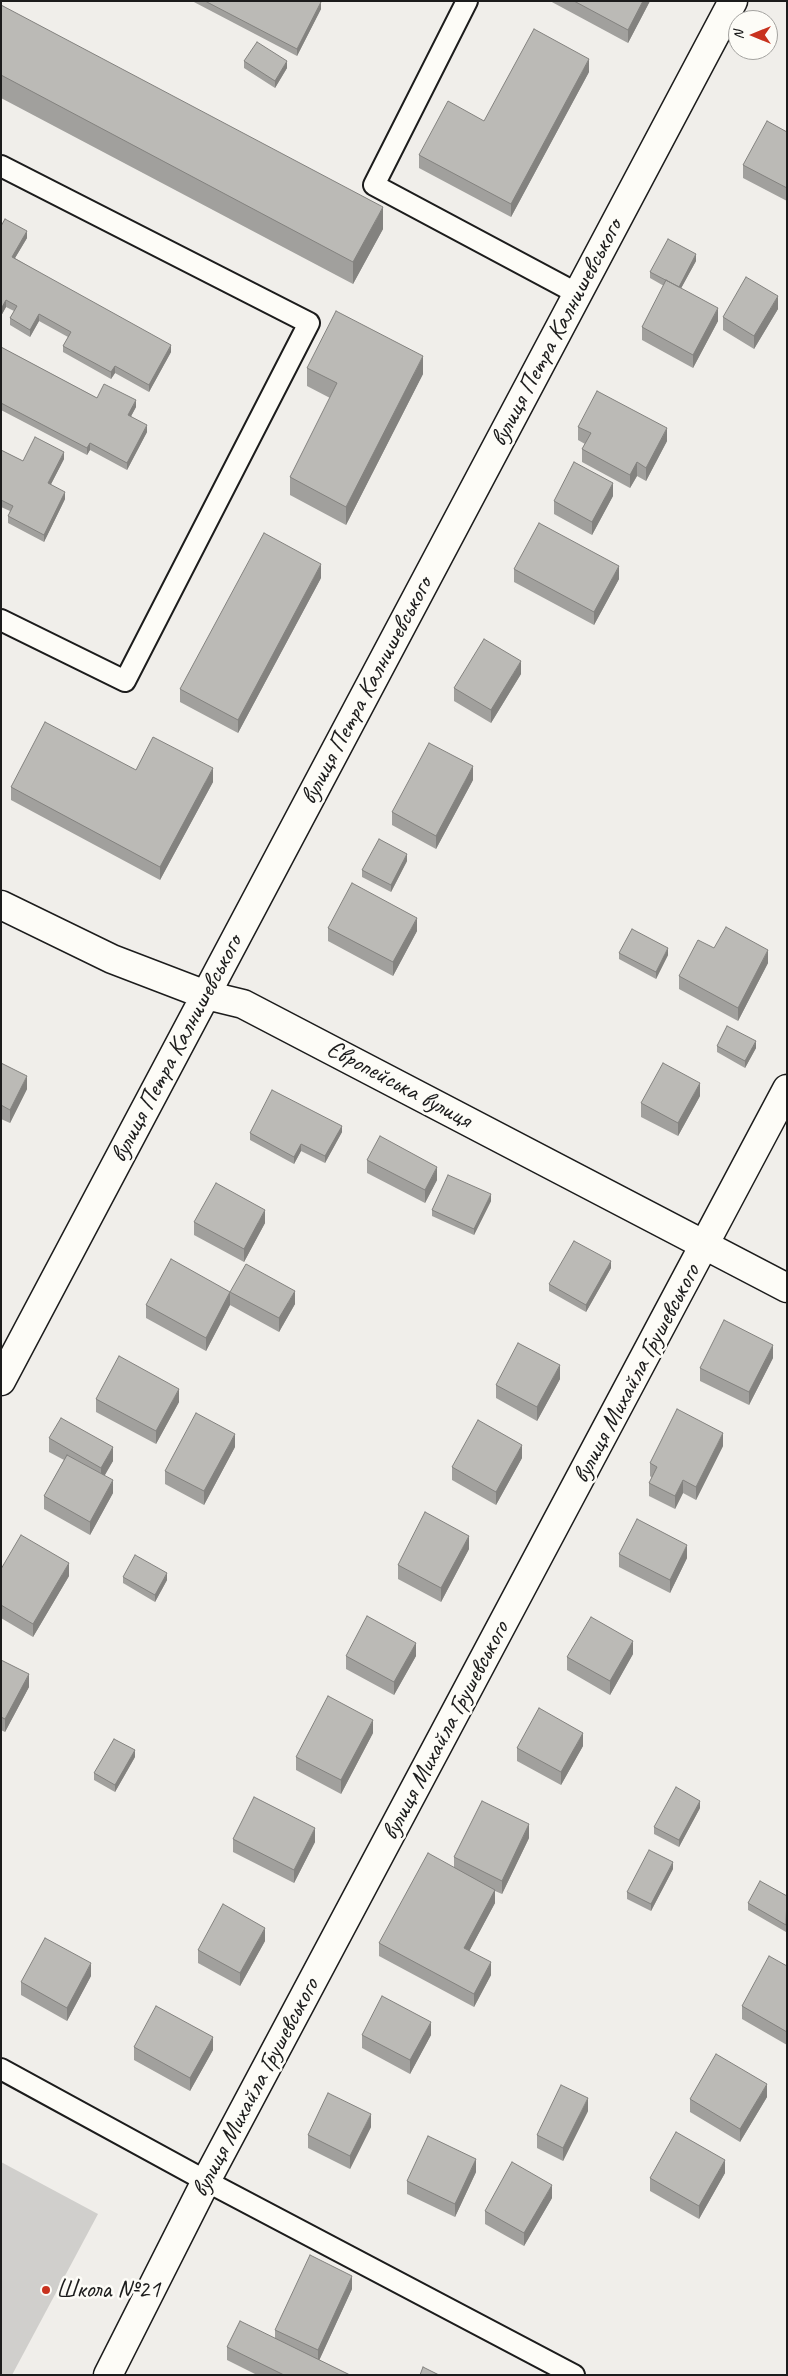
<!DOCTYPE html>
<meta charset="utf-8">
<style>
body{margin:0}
#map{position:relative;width:788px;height:2376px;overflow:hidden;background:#f0eeea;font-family:Caveat,sans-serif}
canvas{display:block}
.frame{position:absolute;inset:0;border:2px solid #1c1c1c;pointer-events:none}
.north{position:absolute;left:728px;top:10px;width:50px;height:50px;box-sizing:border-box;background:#fdfcf7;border:1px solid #a3a29f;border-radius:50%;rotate:270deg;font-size:14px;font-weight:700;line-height:20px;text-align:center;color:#1c1c1c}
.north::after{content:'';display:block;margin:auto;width:18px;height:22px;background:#c8321e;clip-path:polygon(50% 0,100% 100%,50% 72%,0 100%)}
</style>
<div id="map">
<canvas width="788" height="2376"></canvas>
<div class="frame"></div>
<div class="north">N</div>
</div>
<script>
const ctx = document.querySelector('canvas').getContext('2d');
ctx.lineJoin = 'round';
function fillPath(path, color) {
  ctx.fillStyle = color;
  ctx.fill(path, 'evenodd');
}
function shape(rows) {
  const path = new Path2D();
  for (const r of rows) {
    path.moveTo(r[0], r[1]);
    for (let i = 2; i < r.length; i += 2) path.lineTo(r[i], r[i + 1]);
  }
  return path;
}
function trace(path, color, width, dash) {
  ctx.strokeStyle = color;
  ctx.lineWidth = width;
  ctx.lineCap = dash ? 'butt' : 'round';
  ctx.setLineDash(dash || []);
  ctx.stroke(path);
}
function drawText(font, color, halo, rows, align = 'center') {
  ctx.font = font + ' Caveat,sans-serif';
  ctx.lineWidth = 5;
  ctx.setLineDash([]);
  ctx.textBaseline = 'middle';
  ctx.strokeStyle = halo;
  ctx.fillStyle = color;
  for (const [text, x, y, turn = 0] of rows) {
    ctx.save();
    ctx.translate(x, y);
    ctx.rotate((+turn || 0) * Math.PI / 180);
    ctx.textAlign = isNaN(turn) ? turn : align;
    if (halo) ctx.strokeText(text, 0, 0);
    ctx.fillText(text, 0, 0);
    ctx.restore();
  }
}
fillPath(shape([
 [1,2162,98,2214,12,2375,1,2375]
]), '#d0cfcc');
const service = shape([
 [467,1,374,185,578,294],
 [1,166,309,323,125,681,1,620],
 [1,2069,206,2181,574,2375]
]);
const minor = shape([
 [1,905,112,959,206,995,243,1004,787,1288],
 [1,1381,733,1],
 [108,2375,206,2181,787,1089]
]);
trace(service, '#1c1c1c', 24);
trace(minor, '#1c1c1c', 31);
trace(service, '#fdfcf7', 20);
trace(minor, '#fdfcf7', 28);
fillPath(shape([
 [192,1,318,1,321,9,297,56],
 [550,1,650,1,628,43],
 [1,5,383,229,353,284,1,98],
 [244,61,287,68,275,88,244,68],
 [589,72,511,217,419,168,419,155,484,121],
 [787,132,787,201,743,178,743,165],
 [1,226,27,238,15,258,171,352,149,392,115,373,111,379,63,352,63,346,68,337,39,321,30,337,10,325,10,318,14,311,6,307,1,316],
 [696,261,681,288,718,321,693,368,642,340,642,327,664,286,650,278,650,272],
 [778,309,754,349,723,330,723,317],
 [1,347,97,398,136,407,131,416,147,432,127,470,90,450,87,455,1,410],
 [307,368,423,374,346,525,290,495,290,477,330,398,307,386],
 [578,427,667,441,646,481,637,476,630,488,582,462,582,449,585,444,578,440],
 [1,450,23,461,64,459,51,484,65,499,44,542,8,523,8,516,10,511,1,507],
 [613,496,592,535,554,514,554,501],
 [514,569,619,579,594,625,514,582],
 [321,578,238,733,180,702,180,689],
 [521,674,491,723,454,701,454,688],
 [473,780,436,849,392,825,392,812],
 [213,782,160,880,11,800,11,787],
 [407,861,391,892,362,877,362,870],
 [328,928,417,931,393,976,328,941],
 [714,948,768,963,738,1021,679,989,679,976],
 [619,953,668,955,656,979,619,959],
 [717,1046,756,1048,745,1068,717,1052],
 [1,1063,27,1089,10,1123,1,1119],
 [700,1096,678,1136,641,1117,641,1103],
 [342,1132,325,1163,301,1151,294,1164,250,1140,250,1133],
 [367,1160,437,1180,425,1203,367,1173],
 [491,1201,474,1235,432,1216,432,1210],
 [194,1222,265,1223,244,1262,194,1235],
 [611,1268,586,1312,549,1291,549,1284],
 [230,1292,295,1304,279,1332,230,1305,206,1351,146,1318,146,1305],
 [773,1358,749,1405,700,1381,700,1368],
 [560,1379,537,1421,496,1398,496,1385],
 [96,1399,179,1402,156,1444,96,1412],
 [49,1438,113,1461,104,1475,113,1493,90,1535,44,1509,44,1496,64,1460,49,1452],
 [723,1446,696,1500,683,1493,675,1509,649,1496,649,1483,652,1478,650,1476,650,1463],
 [235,1447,204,1505,165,1484,165,1471],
 [522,1458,496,1505,452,1480,452,1467],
 [469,1549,441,1602,398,1579,398,1565],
 [619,1554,687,1558,670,1593,619,1567],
 [1,1569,69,1576,33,1637,1,1618],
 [123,1577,167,1580,155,1602,123,1583],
 [633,1654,610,1695,567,1670,567,1657],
 [346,1656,416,1656,394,1695,346,1669],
 [1,1660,29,1687,5,1732,1,1730],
 [373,1733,341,1794,296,1770,296,1757],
 [583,1746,561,1785,517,1761,517,1748],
 [135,1757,115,1792,94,1780,94,1773],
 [700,1808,679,1847,654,1834,654,1827],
 [529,1838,502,1894,495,1891,495,1903,469,1951,491,1975,474,2007,379,1956,379,1943,454,1867,454,1857],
 [233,1839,315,1842,294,1883,233,1852],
 [673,1869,651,1911,627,1899,627,1892],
 [787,1896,786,1932,748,1910,748,1903],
 [265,1941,240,1986,198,1963,198,1950],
 [787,1966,787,2045,742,2019,742,2006],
 [91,1976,67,2021,21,1995,21,1982],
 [362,2035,431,2035,410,2074,362,2048],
 [134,2047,213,2050,190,2091,134,2060],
 [767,2097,740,2142,690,2112,690,2099],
 [588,2111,563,2161,537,2148,537,2135],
 [371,2127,350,2169,308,2148,308,2135],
 [476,2172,455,2217,407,2194,407,2181],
 [725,2173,699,2219,650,2191,650,2178],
 [552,2198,524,2246,485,2224,485,2211],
 [352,2289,319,2360,350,2375,257,2375,227,2360,227,2347,275,2338,275,2330]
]), '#a1a09d');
fillPath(shape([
 [643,1,650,1,628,43,628,30],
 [321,2,321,9,297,56,297,49],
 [589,59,589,72,511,217,511,204],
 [287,61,287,68,275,88,275,81],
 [383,207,383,229,353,284,353,262],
 [27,231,27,238,12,263,12,257],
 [696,254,696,261,678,294,678,287],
 [778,296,778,309,754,349,754,336],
 [6,300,6,307,1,316,1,309],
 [718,308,718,321,693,368,693,355],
 [39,314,39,321,30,337,30,330],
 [171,345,171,352,149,392,149,385],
 [423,356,423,374,346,525,346,507],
 [115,366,115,373,111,379,111,372],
 [136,400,136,407,128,422,128,415],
 [147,425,147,432,127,470,127,463],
 [667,428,667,441,646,481,646,468],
 [90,443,90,450,87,455,87,448],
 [64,452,64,459,48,490,48,483],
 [637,462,637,476,630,488,630,475],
 [613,483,613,496,592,535,592,522],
 [65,492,65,499,44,542,44,535],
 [321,564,321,578,238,733,238,720],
 [619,566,619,579,594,625,594,612],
 [521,661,521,674,491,723,491,710],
 [473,766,473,780,436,849,436,836],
 [213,768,213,782,160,880,160,867],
 [407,854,407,861,391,892,391,885],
 [417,918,417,931,393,976,393,962],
 [668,948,668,955,656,979,656,972],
 [768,950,768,963,738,1021,738,1008],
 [756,1041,756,1048,745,1068,745,1061],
 [27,1076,27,1089,10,1123,10,1110],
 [700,1083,700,1096,678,1136,678,1123],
 [342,1126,342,1132,325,1163,325,1156],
 [301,1144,301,1151,294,1164,294,1157],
 [437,1167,437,1180,425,1203,425,1190],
 [491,1194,491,1201,474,1235,474,1229],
 [265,1210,265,1223,244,1262,244,1249],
 [611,1261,611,1268,586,1312,586,1305],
 [295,1291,295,1304,279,1332,279,1318],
 [230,1292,230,1305,206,1351,206,1338],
 [773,1345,773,1358,749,1405,749,1392],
 [560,1365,560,1379,537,1421,537,1407],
 [179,1389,179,1402,156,1444,156,1431],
 [723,1433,723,1446,696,1500,696,1487],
 [235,1434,235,1447,204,1505,204,1491],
 [522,1445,522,1458,496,1505,496,1492],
 [113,1447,113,1461,101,1482,101,1468],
 [113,1480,113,1493,90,1535,90,1522],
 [683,1480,683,1493,675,1509,675,1496],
 [469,1536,469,1549,441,1602,441,1588],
 [687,1545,687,1558,670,1593,670,1580],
 [69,1563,69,1576,33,1637,33,1624],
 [167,1573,167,1580,155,1602,155,1595],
 [633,1641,633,1654,610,1695,610,1681],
 [416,1643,416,1656,394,1695,394,1682],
 [29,1674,29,1687,5,1732,5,1719],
 [373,1720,373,1733,341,1794,341,1780],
 [583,1733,583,1746,561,1785,561,1772],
 [135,1750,135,1757,115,1792,115,1785],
 [700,1801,700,1808,679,1847,679,1840],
 [529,1824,529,1838,502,1894,502,1881],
 [315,1828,315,1842,294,1883,294,1870],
 [673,1862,673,1869,651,1911,651,1904],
 [495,1890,495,1903,464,1961,464,1948],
 [265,1928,265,1941,240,1986,240,1973],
 [491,1962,491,1975,474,2007,474,1994],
 [91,1963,91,1976,67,2021,67,2008],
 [431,2022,431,2035,410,2074,410,2060],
 [213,2037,213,2050,190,2091,190,2078],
 [767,2084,767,2097,740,2142,740,2129],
 [588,2098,588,2111,563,2161,563,2148],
 [371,2114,371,2127,350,2169,350,2156],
 [476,2159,476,2172,455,2217,455,2204],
 [725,2160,725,2173,699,2219,699,2206],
 [552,2185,552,2198,524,2246,524,2233],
 [352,2276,352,2289,318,2363,318,2350]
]), '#83827f');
const building = shape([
 [205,1,318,1,321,2,297,49,205,1],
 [574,1,643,1,628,30,574,1],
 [1,5,383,207,353,262,1,75,1,5],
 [534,29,589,59,511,204,419,155,448,101,484,121,534,29],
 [257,42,287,61,275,81,244,61,257,42],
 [767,121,787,132,787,188,743,165,767,121],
 [5,219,27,231,12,257,171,345,149,385,115,366,111,372,63,346,71,332,39,314,30,330,10,318,17,306,6,300,1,309,1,226,5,219],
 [668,239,696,254,679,287,650,272,668,239],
 [746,277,778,296,754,336,723,317,746,277],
 [666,280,718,308,693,355,642,327,666,280],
 [336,311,423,356,346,507,290,477,337,383,307,368,336,311],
 [1,347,97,398,104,384,136,400,128,415,147,425,127,463,90,443,87,448,1,403,1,347],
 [597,391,667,428,646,468,637,462,630,475,582,449,591,433,578,427,597,391],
 [35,437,64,452,48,483,65,492,44,535,8,516,13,506,1,500,1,450,23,461,35,437],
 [574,462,613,483,592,522,554,501,574,462],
 [539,523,619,566,594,612,514,569,539,523],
 [264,533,321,564,238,720,180,689,264,533],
 [484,639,521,661,491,710,454,688,484,639],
 [45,722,136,770,153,737,213,768,160,867,11,787,45,722],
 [429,743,473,766,436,836,392,812,429,743],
 [379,839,407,854,391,885,362,870,379,839],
 [352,883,417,918,393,962,328,928,352,883],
 [726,927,768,950,738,1008,679,976,698,940,714,948,726,927],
 [632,929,668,948,656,972,619,953,632,929],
 [727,1026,756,1041,745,1061,717,1046,727,1026],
 [1,1063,27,1076,10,1110,1,1105,1,1063],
 [663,1063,700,1083,678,1123,641,1103,663,1063],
 [272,1090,342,1126,325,1156,301,1144,294,1157,250,1133,272,1090],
 [380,1136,437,1167,425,1190,367,1160,380,1136],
 [448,1175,491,1194,474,1229,432,1210,448,1175],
 [216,1183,265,1210,244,1249,194,1222,216,1183],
 [574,1241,611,1261,586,1305,549,1284,574,1241],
 [171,1259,230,1292,246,1264,295,1291,279,1318,230,1292,206,1338,146,1305,171,1259],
 [724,1320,773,1345,749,1392,700,1368,724,1320],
 [518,1343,560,1365,537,1407,496,1385,518,1343],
 [119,1356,179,1389,156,1431,96,1399,119,1356],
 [677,1409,723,1433,696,1487,683,1480,675,1496,649,1483,657,1467,650,1463,677,1409],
 [196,1413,235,1434,204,1491,165,1471,196,1413],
 [61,1418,113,1447,101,1468,49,1438,61,1418],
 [478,1420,522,1445,496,1492,452,1467,478,1420],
 [67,1455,113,1480,90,1522,44,1496,67,1455],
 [425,1512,469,1536,441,1588,398,1565,425,1512],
 [637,1519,687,1545,670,1580,619,1554,637,1519],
 [21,1535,69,1563,33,1624,1,1605,1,1569,21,1535],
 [135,1555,167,1573,155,1595,123,1577,135,1555],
 [367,1616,416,1643,394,1682,346,1656,367,1616],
 [591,1617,633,1641,610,1681,567,1657,591,1617],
 [1,1660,29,1674,5,1719,1,1717,1,1660],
 [328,1696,373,1720,341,1780,296,1757,328,1696],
 [539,1708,583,1733,561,1772,517,1748,539,1708],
 [114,1739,135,1750,115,1785,94,1773,114,1739],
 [676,1787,700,1801,679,1840,654,1827,676,1787],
 [254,1797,315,1828,294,1870,233,1839,254,1797],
 [482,1801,529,1824,502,1881,454,1857,482,1801],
 [649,1850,673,1862,651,1904,627,1892,649,1850],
 [428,1853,495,1890,464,1948,491,1962,474,1994,379,1943,428,1853],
 [760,1881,787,1896,786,1925,748,1903,760,1881],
 [223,1904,265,1928,240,1973,198,1950,223,1904],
 [45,1938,91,1963,67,2008,21,1982,45,1938],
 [769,1956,787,1966,787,2032,742,2006,769,1956],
 [382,1996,431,2022,410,2060,362,2035,382,1996],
 [156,2006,213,2037,190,2078,134,2047,156,2006],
 [716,2054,767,2084,740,2129,690,2099,716,2054],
 [561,2085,588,2098,563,2148,537,2135,561,2085],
 [328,2093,371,2114,350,2156,308,2135,328,2093],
 [676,2132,725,2160,699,2206,650,2178,676,2132],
 [428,2136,476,2159,455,2204,407,2181,428,2136],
 [512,2162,552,2185,524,2233,485,2211,512,2162],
 [310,2255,352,2276,318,2350,275,2330,310,2255],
 [240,2321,350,2375,284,2375,227,2347,240,2321],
 [423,2367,439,2375,420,2375,423,2367]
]);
fillPath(building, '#bbbab6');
trace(building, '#83827f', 1);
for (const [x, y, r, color] of [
 [46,2290,5,"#c8321e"]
]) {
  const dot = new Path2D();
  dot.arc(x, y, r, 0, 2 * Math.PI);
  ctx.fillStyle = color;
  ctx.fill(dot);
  trace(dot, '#fdfcf7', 2);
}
drawText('25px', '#1c1c1c', '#fdfcf7', [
 ["вулиця Петра Калнишевського",557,333,-62],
 ["вулиця Петра Калнишевського",367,691,-62],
 ["вулиця Петра Калнишевського",177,1049,-62],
 ["Європейська вулиця",399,1085,28],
 ["вулиця Михайла Грушевського",637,1374,-62],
 ["вулиця Михайла Грушевського",446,1731,-62],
 ["вулиця Михайла Грушевського",256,2088,-62]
]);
drawText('25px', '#1c1c1c', '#fdfcf7', [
 ["Школа №21",56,2290]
], 'left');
</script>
